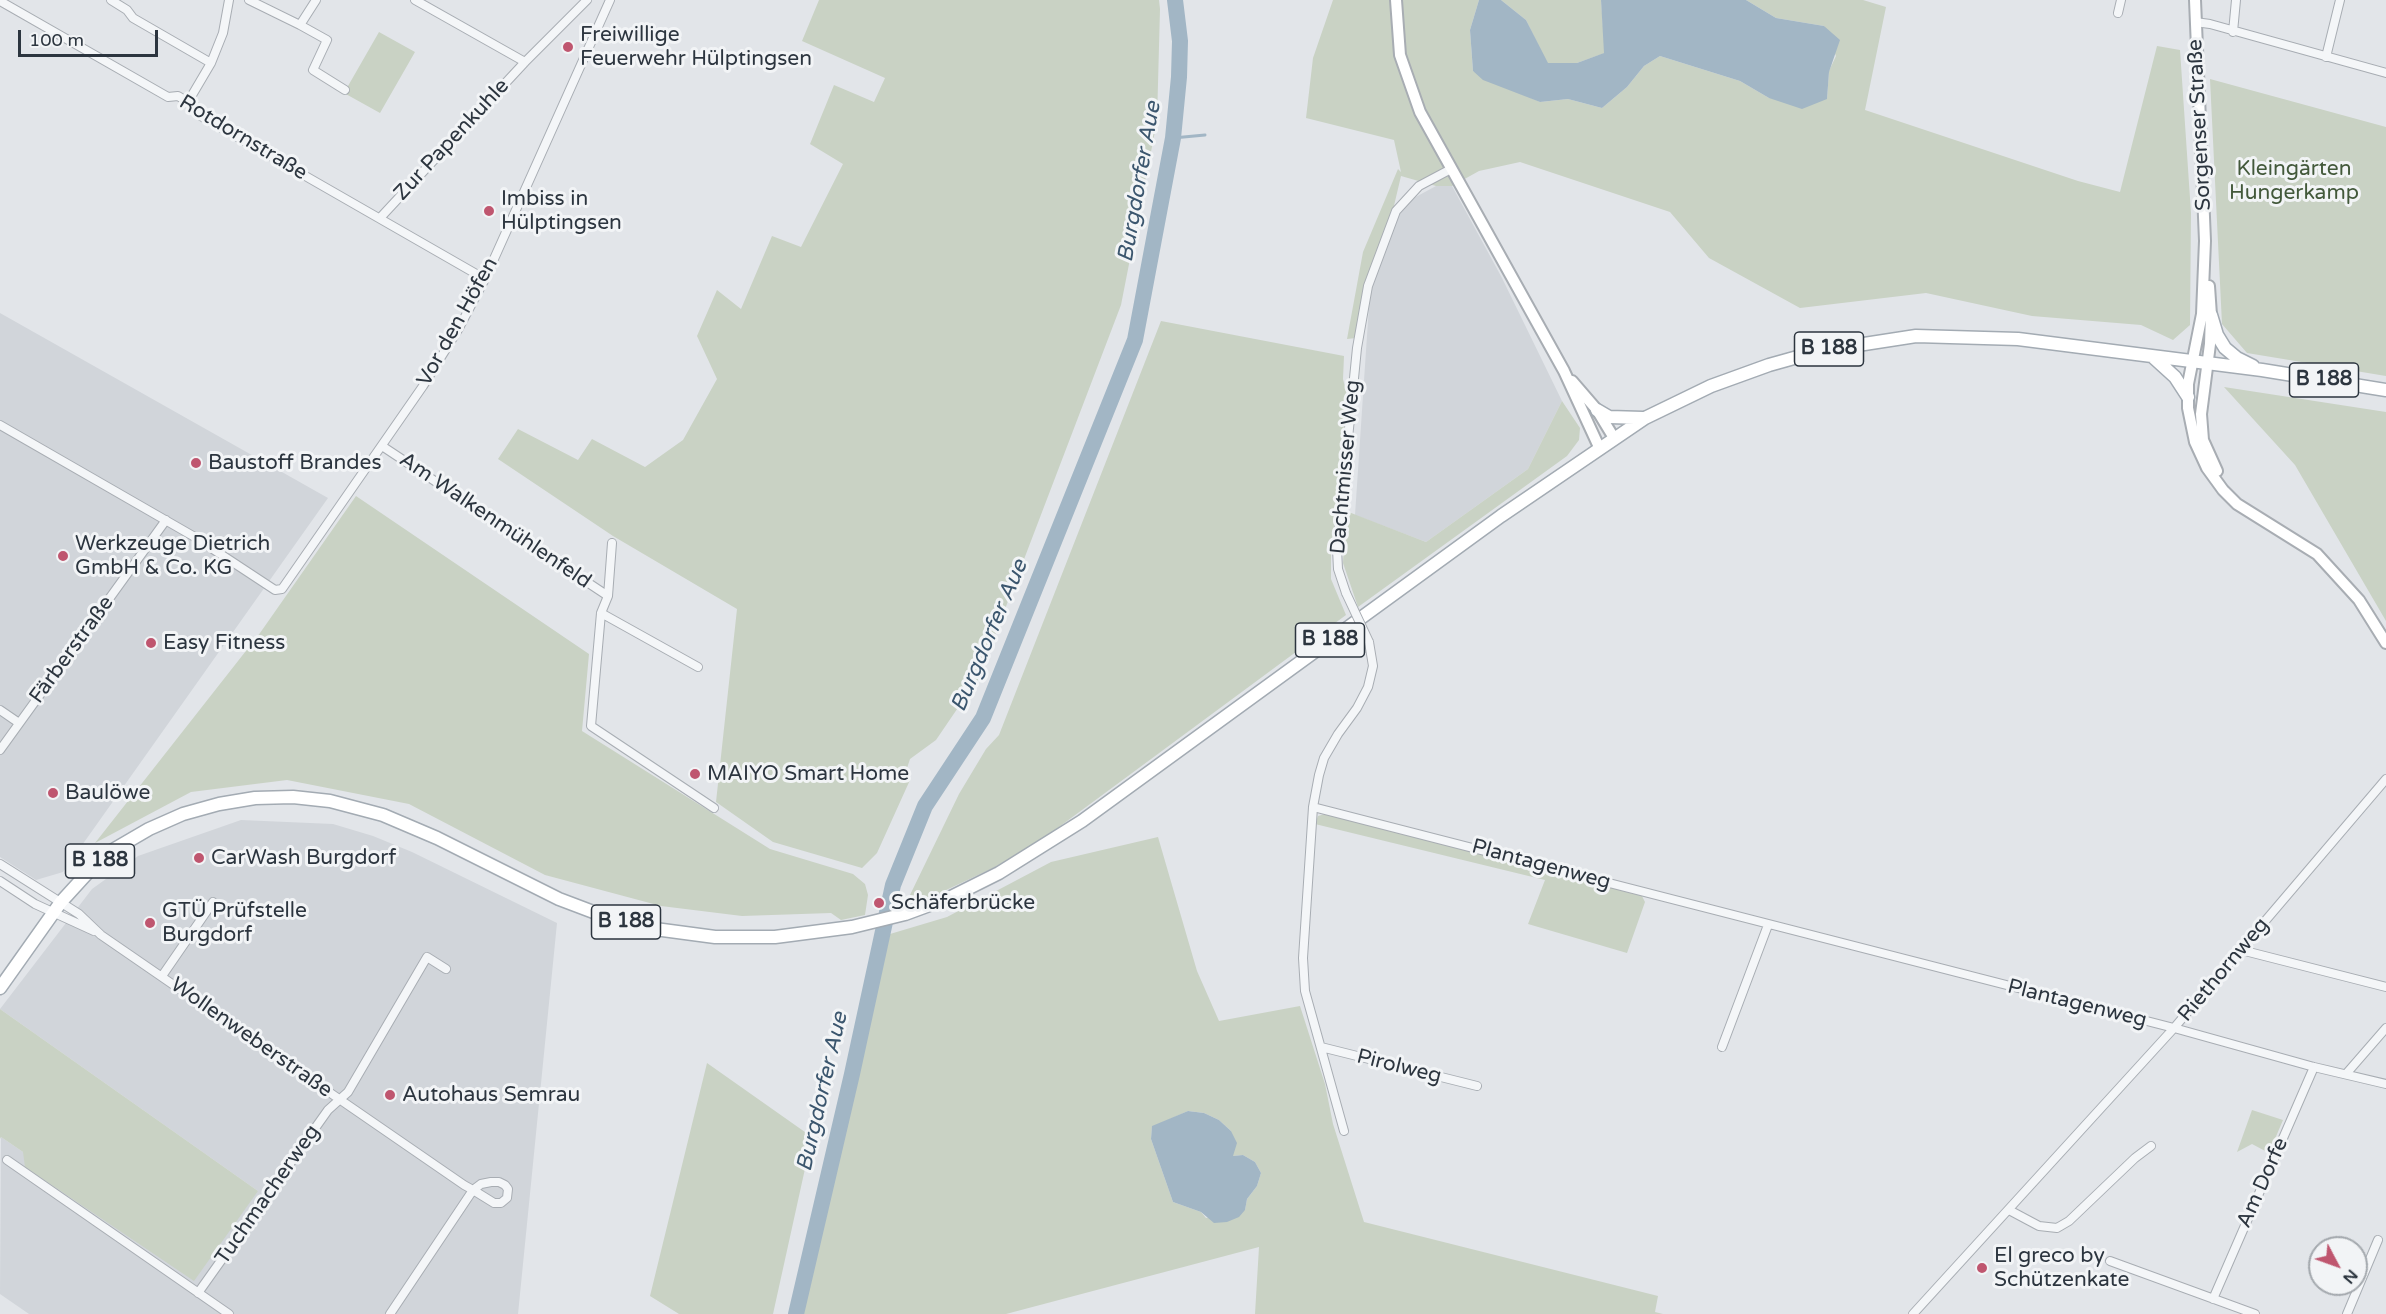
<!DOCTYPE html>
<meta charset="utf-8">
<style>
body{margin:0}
#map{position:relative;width:2386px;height:1314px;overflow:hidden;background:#e2e5e9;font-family:"Varela Round",sans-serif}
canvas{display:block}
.north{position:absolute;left:2308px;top:1236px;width:60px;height:60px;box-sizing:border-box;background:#f2f4f6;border:2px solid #a3a8ad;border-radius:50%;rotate:131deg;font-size:16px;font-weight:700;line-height:24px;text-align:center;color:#2c353f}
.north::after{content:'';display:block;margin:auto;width:21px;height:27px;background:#bf566f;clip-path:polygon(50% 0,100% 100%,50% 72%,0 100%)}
.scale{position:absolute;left:18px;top:30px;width:140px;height:27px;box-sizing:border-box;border:3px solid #2c353f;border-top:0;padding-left:8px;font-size:18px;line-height:21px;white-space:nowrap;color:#2c353f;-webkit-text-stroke:4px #f2f4f6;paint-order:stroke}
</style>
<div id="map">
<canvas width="2386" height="1314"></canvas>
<div class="north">N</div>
<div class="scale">100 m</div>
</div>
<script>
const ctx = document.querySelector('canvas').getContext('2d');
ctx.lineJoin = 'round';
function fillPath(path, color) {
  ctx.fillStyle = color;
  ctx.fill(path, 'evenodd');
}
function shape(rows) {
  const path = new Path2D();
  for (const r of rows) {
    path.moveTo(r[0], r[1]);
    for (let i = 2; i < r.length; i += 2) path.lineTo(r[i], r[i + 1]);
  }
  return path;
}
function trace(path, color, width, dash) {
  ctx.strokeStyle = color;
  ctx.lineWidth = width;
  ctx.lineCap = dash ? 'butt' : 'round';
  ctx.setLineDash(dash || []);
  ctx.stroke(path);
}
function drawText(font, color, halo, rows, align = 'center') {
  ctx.font = font + ' "Varela Round",sans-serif';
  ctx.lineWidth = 6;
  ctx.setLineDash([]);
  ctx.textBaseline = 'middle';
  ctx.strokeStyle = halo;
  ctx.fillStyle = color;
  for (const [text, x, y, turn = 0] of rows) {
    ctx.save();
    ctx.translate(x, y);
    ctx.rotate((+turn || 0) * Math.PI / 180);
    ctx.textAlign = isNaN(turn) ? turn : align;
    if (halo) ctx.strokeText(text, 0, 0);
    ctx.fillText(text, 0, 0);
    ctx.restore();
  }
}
fillPath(shape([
 [1436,186,1452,186,1502,278,1562,401,1528,469,1426,542,1355,515,1370,291,1399,215,1412,199],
 [0,313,328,498,63,872,36,880,0,857],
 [241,820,333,824,373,836,412,852,557,923,518,1314,29,1314,0,1294,1,1137,23,1152,258,1191,0,1009,92,889,138,856]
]), '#d1d5da');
fillPath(shape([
 [819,0,1159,0,1160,9,1157,121,1121,305,973,693,968,693,936,740,910,759,906,771,910,780,877,853,862,868,773,842,716,802,737,609,613,536,498,459,518,429,578,460,592,439,645,467,683,440,717,379,697,336,717,290,741,309,772,236,801,247,843,164,810,144,834,85,874,102,885,78,802,41],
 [1333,0,1479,0,1470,30,1473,71,1540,102,1568,99,1602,108,1627,87,1644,66,1660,56,1740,81,1769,98,1827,99,1829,71,1836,56,1824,26,1776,18,1746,0,1863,0,1886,7,1865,110,2078,181,2120,192,2157,46,2180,50,2191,213,2190,325,2173,340,2141,325,2032,316,1926,293,1800,308,1709,258,1670,212,1520,162,1479,171,1452,186,1436,186,1401,176,1393,210,1367,281,1356,338,1347,339,1363,252,1398,169,1401,172,1394,140,1306,118,1313,58],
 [1501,0,1601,0,1605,53,1577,63,1547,63,1526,20],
 [379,32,415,52,380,113,344,93],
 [2210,79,2386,127,2386,376,2247,353,2222,324],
 [1161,321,1344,356,1343,379,1348,399,1331,554,1331,579,1346,615,1040,841,995,867,942,892,913,903,910,895,959,794,986,749,999,735],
 [2224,387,2386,412,2386,621,2295,465],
 [1562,401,1580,428,1579,440,1567,456,1358,607,1343,563,1346,511,1426,542,1528,469],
 [356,496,589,654,582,731,770,849,853,874,865,884,868,895,865,915,841,920,831,913,742,916,661,906,545,875,409,804,287,780,191,792,95,843,260,633],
 [1328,813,1642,896,1645,902,1627,953,1528,924,1545,880,1315,824,1318,816],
 [1158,837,1197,971,1219,1021,1300,1006,1325,1084,1333,1124,1364,1222,1658,1296,1655,1312,1663,1314,1255,1314,1259,1247,1006,1314,803,1314,890,934,947,917,1051,862],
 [1188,1111,1204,1113,1219,1120,1231,1131,1233,1156,1243,1155,1255,1162,1261,1173,1257,1186,1247,1199,1245,1210,1206,1218,1201,1212,1173,1202,1151,1139,1152,1127],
 [0,1009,258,1191,194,1281,25,1167,23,1152,1,1137,0,1139],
 [707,1063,812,1137,773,1314,679,1314,650,1296],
 [2252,1110,2283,1120,2269,1153,2252,1144,2237,1152]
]), '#c9d2c4');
fillPath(shape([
 [1479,0,1501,0,1526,20,1548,63,1577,63,1604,53,1601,0,1746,0,1776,18,1824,26,1840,40,1829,72,1827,99,1802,109,1769,98,1740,81,1660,56,1644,66,1627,87,1602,108,1568,99,1540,102,1483,80,1473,71,1470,30],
 [1188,1111,1204,1113,1219,1120,1231,1131,1237,1143,1233,1156,1243,1155,1255,1162,1261,1173,1257,1186,1247,1199,1245,1210,1239,1217,1227,1222,1214,1223,1201,1212,1173,1202,1151,1139,1152,1126]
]), '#a2b6c5');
trace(shape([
 [1173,138,1205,135]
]), '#a2b6c5', 3);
trace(shape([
 [796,1314,852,1074,893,885,925,806,983,718,1135,340,1173,138,1179,77,1180,41,1175,0]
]), '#a2b6c5', 16);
const street = shape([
 [111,0,127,10,133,18,211,63],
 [249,0,300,25,316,0],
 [415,0,525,62],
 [0,1,168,97,178,96,188,102,195,106,199,115,485,279],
 [2118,13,2121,0],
 [2195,22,2210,24,2386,73],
 [300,25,327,40,313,70,345,90],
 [2233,32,2236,0],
 [2326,57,2340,0],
 [188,102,211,63,223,33,229,0],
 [380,218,525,62,587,0],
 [0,425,193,536,275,590,282,589,423,386,459,328,485,279,610,0],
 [382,446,608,596,601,613,591,726,714,808],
 [1346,593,1338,569,1337,549,1357,348,1368,286,1396,211,1419,186,1451,169],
 [608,596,612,543],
 [601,613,698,667],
 [0,710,19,723],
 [0,750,166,520],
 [1313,807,2174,1028,2314,1067,2386,1084],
 [0,864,79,914,101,935,464,1185,473,1190,494,1203,501,1203,507,1198,508,1189,505,1185,499,1182,491,1182,481,1184,473,1190,390,1314],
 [0,881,35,904,94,931],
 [2241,950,2386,987],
 [162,976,213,902],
 [1321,1047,1477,1086],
 [1722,1047,1768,925],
 [2346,1074,2386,1028],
 [1344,1131,1305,991,1303,958,1313,807,1319,775,1324,758,1338,734,1357,708,1368,687,1373,666,1369,642],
 [7,1160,229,1314],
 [2009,1210,2039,1226,2057,1228,2069,1221,2135,1158,2151,1146],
 [2110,1261,2255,1314],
 [198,1293,328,1110,348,1092,427,957,446,969],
 [2213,1299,2314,1067],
 [1913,1314,2174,1028,2386,779],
 [2347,1314,2378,1240]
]);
const secondary = shape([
 [1396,0,1400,55,1420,112,1564,371,1599,447],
 [2195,0,2205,241,2202,314,2188,384,2188,408,2195,442,2207,468,2223,490,2237,504,2317,554,2359,600,2386,643],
 [2209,286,2211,315,2210,344,2201,414,2203,440,2217,471],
 [1572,381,1597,410,1614,438]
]);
const primary = shape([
 [2211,315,2217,335,2225,348,2237,358,2253,366],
 [2153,357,2175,377,2188,397],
 [1597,410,1609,417,1643,418],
 [0,988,61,902,92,868,113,850,149,829,183,814,219,804,255,798,293,797,330,801,383,815,437,838,559,899,596,913,655,929,715,937,775,937,852,927,905,914,951,897,999,873,1082,821,1501,516,1645,418,1711,386,1769,365,1819,351,1916,336,2018,339,2262,370,2386,390]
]);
trace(street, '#a8adb3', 10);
trace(secondary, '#a8adb3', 14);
trace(primary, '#a3abb3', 15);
trace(street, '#f4f6f8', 8);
trace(secondary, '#fff', 10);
trace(primary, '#fff', 12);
const streetBridge = shape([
 [1346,593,1369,642]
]);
trace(streetBridge, '#a8adb3', 10, []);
trace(streetBridge, '#f4f6f8', 8);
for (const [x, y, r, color] of [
 [568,47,6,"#bf566f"],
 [489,211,6,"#bf566f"],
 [196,463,6,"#bf566f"],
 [63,556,6,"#bf566f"],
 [151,643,6,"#bf566f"],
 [695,774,6,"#bf566f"],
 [53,793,6,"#bf566f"],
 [199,858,6,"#bf566f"],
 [879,903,6,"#bf566f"],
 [150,923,6,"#bf566f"],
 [390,1095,6,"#bf566f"],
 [1982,1268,6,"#bf566f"]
]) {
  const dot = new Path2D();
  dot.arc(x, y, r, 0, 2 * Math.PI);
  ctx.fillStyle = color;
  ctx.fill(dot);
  trace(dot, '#f2f4f6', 2);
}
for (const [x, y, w] of [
 [1829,349,69],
 [2324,380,69],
 [1330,640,69],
 [100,861,69],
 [626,922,69]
]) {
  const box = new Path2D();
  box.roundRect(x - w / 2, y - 17, w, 34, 4.5);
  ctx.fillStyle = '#f2f4f6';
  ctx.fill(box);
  trace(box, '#2c353f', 1.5);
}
drawText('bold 20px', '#2c353f', null, [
 ["B 188",1829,349],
 ["B 188",2324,380],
 ["B 188",1330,640],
 ["B 188",100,861],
 ["B 188",626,922]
]);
drawText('21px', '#2c353f', '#f2f4f6', [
 ["Freiwillige",580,35],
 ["Feuerwehr Hülptingsen",580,59],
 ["Imbiss in",501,199],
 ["Hülptingsen",501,223],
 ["Baustoff Brandes",208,463],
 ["Werkzeuge Dietrich",75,544],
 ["GmbH & Co. KG",75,568],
 ["Easy Fitness",163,643],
 ["MAIYO Smart Home",707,774],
 ["Baulöwe",65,793],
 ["CarWash Burgdorf",211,858],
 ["Schäferbrücke",891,903],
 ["GTÜ Prüfstelle",162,911],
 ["Burgdorf",162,935],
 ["Autohaus Semrau",402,1095],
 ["El greco by",1994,1256],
 ["Schützenkate",1994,1280]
], 'left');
drawText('21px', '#2c353f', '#f2f4f6', [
 ["Sorgenser Straße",2200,125,-93],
 ["Rotdornstraße",243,138,31],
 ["Zur Papenkuhle",452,140,-47],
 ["Vor den Höfen",458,322,-61],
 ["Dachtmisser Weg",1346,467,-85],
 ["Am Walkenmühlenfeld",495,521,34],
 ["Färberstraße",72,650,-54],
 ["Plantagenweg",1541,865,15],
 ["Riethornweg",2224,970,-50],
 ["Plantagenweg",2077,1004,14],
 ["Wollenweberstraße",251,1038,35],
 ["Pirolweg",1399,1067,14],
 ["Am Dorfe",2263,1183,-66],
 ["Tuchmacherweg",268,1195,-55]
]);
drawText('21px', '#43593b', '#f2f4f6', [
 ["Kleingärten",2294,169],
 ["Hungerkamp",2294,193]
]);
drawText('italic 22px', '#3b566e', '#f2f4f6', [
 ["Burgdorfer Aue",1140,182,-80],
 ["Burgdorfer Aue",990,636,-67],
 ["Burgdorfer Aue",823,1092,-77]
]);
</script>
